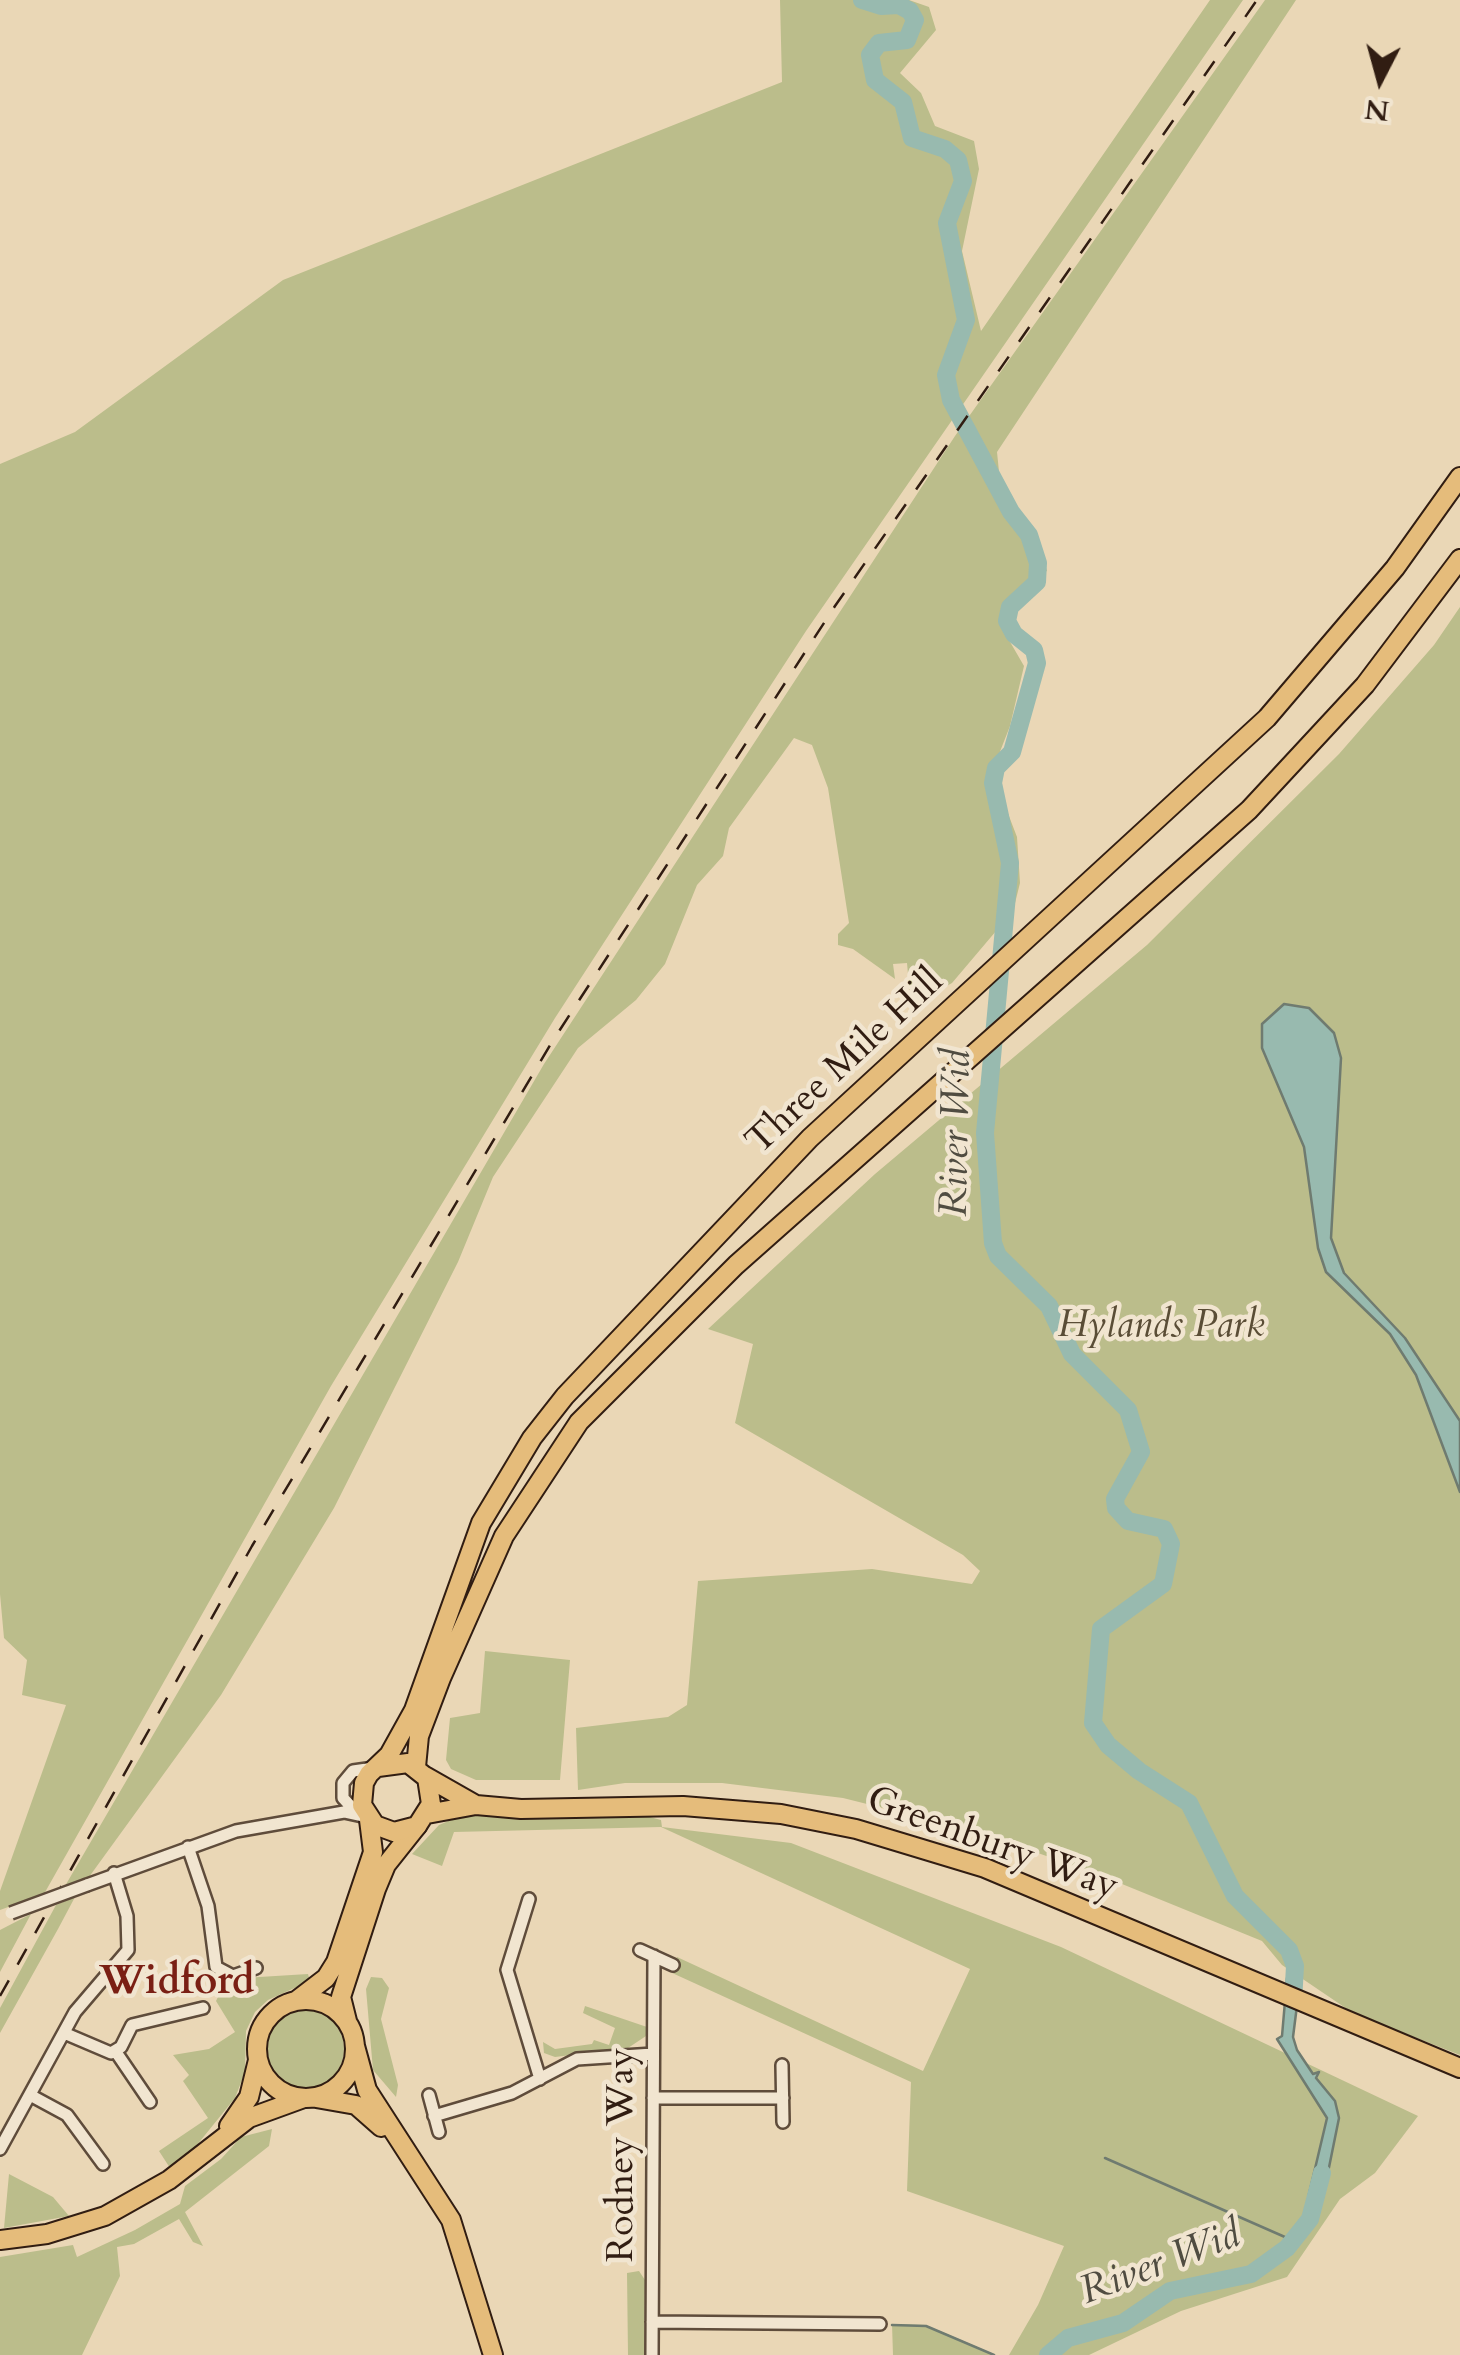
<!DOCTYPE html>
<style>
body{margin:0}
#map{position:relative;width:1460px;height:2355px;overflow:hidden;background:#ead7b6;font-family:Cardo,serif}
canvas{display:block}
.north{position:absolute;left:1330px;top:30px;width:100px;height:100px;-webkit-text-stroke:8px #f1e5d0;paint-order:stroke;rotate:186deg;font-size:28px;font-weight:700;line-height:40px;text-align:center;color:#311d12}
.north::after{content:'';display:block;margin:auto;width:35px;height:45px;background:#311d12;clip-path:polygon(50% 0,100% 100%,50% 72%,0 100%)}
</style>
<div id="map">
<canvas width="1460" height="2355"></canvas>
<div class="north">N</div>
</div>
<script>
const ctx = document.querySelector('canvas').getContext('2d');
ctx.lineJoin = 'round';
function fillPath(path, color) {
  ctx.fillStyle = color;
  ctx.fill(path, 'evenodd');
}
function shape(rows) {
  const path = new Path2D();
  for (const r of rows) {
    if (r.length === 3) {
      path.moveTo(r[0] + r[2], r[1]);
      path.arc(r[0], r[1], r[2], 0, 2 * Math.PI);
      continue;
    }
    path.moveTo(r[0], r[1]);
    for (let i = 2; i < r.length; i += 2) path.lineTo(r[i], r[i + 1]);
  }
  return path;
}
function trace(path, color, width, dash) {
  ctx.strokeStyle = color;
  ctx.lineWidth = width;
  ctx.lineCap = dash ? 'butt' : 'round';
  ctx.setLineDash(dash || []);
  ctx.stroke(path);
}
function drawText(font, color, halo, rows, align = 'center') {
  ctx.font = font + ' Cardo,serif';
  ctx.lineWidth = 9;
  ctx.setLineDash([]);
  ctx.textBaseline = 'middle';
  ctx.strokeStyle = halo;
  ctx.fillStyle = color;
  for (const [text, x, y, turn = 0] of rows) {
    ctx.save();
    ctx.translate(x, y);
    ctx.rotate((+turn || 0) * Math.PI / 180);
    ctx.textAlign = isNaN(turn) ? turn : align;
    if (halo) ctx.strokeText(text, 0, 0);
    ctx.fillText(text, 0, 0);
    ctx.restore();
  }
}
fillPath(shape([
 [780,0,909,0,929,7,936,30,900,73,921,93,935,126,974,141,979,169,962,251,981,331,1210,0,1243,0,806,631,555,1018,331,1386,44,1894,0,1910,0,1891,66,1705,22,1695,27,1660,4,1638,0,1594,0,464,75,432,283,280,782,82],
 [1265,0,1296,0,997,452,1003,511,1035,530,1047,571,1027,580,1004,610,1002,628,1024,666,1010,726,992,772,1017,837,1020,883,1013,911,952,983,923,999,910,996,907,963,893,964,895,979,853,949,838,945,838,934,849,923,828,788,812,745,794,738,729,828,723,856,697,885,665,964,636,1000,578,1048,493,1177,458,1262,334,1508,221,1695,89,1877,65,1886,544,1064,955,436],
 [1460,607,1460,2055,1353,2013,1282,1965,1262,1941,1095,1873,975,1831,843,1798,722,1783,625,1783,578,1790,576,1728,668,1717,687,1705,698,1581,872,1569,972,1584,980,1571,963,1555,735,1423,753,1344,708,1329,875,1174,1147,945,1339,754,1434,645],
 [485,1651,570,1660,560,1780,476,1780,451,1769,446,1760,450,1718,480,1713],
 [460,1816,646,1816,661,1820,662,1827,791,1843,1061,1947,1418,2116,1375,2173,1340,2199,1287,2277,1181,2311,1089,2355,1009,2355,1038,2305,1064,2246,907,2191,911,2082,670,1972,677,1957,923,2071,970,1969,661,1827,454,1832,442,1866,412,1854,439,1825],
 [75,1897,58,1929,0,2033,0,2008,56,1905],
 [31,1914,0,1972,0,1930],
 [308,1974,310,1981,268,2000,255,2012,246,2031,245,2072,235,2098,188,2156,170,2168,159,2151,208,2118,183,2081,189,2075,173,2055,209,2049,235,2032,216,2001,227,1979],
 [371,1977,382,1978,389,1988,381,2019,398,2085,396,2097,373,2070,366,1989],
 [585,2006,647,2027,646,2036,628,2048,555,2057,544,2053,543,2042,555,2049,592,2044,594,2040,609,2045,615,2028,583,2013],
 [304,2049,40],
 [272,2129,269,2146,185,2212,203,2246,193,2242,179,2219,134,2244,117,2247,120,2276,82,2355,0,2355,0,2257,73,2245,77,2257,135,2230,180,2204,185,2186,221,2159,241,2137],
 [9,2174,53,2197,69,2216,4,2228],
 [639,2271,645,2280,644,2355,628,2355,627,2273],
 [892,2324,926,2325,996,2355,893,2355]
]), '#bbbd8b');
const water = shape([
 [1284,1004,1309,1008,1334,1033,1341,1058,1331,1238,1344,1273,1405,1338,1460,1421,1460,1492,1416,1375,1390,1334,1326,1272,1318,1248,1304,1147,1262,1048,1262,1024,1284,1004],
 [1287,1978,1300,1982,1293,2037,1297,2050,1313,2074,1319,2072,1316,2078,1335,2101,1339,2118,1323,2197,1309,2194,1327,2118,1277,2039,1282,2036,1287,1978]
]);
fillPath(water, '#98baaf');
trace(water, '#6f7b70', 2.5);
trace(shape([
 [1105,2158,1294,2241],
 [892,2325,926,2326,994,2355]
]), '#6f7b70', 2.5);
trace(shape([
 [862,0,881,6,899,5,910,11,915,20,907,40,879,43,870,55,875,80,903,102,912,138,945,149,958,160,963,181,947,223,966,320,946,375,951,400,1011,512,1029,535,1038,563,1037,582,1010,607,1007,621,1014,634,1034,650,1037,663,1012,752,996,768,993,783,1010,863,985,1133,993,1243,998,1256,1049,1306,1072,1354,1128,1410,1141,1452,1115,1499,1116,1508,1128,1521,1164,1529,1171,1544,1163,1584,1101,1629,1093,1723,1108,1745,1139,1771,1189,1803,1235,1896,1289,1950,1295,1966,1293,2002],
 [1048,2355,1068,2338,1123,2323,1170,2291,1251,2274,1287,2248,1310,2219,1322,2173]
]), '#98baaf', 18);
const minor = shape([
 [356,1812,343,1798,343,1783,353,1771,374,1768],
 [188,1847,208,1906,216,1967,233,1976,256,1968],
 [87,1885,236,1831,344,1812,367,1817],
 [529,1899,507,1970,540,2079],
 [640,1950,673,1965],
 [64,2033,111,2053,121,2047,132,2025,203,2008],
 [116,2052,150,2102],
 [782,2065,783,2122],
 [30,2095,67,2115,103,2164],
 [429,2095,439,2132],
 [653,2098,783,2098],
 [434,2116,512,2093,577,2059,653,2054],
 [0,2149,75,2012,128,1950,127,1916,114,1873],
 [652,2322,880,2324],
 [652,2355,654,1956]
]);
const primary = shape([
 [306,2049,49],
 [296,2001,326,1978,336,1962,373,1852,369,1820],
 [347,2021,341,1997,376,1889,386,1865,417,1826],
 [355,2046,367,2090,451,2220,493,2355],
 [316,2098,356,2105,381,2127],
 [229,2126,249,2097,258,2060],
 [0,2240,47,2234,105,2216,169,2180,249,2118,304,2098]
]);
const trunk = shape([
 [378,1767,408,1763,427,1778,431,1804,417,1826,394,1832,375,1825,362,1805,364,1783,369,1774,389,1755,414,1710,481,1523,532,1438,565,1396,810,1138,1267,718,1395,568,1460,477],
 [416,1767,419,1736,441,1678,504,1536,579,1422,736,1265,1249,810,1365,685,1460,559],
 [425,1776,476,1805],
 [427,1814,476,1805,521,1809,683,1806,781,1814,856,1829,985,1868,1460,2068]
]);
trace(minor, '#5f4c3b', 16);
trace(primary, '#311d12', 22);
trace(trunk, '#311d12', 22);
trace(minor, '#f1e5d0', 11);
trace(primary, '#e5bc7b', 18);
trace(trunk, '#e5bc7b', 18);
trace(shape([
 [0,1996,252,1546,552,1042,835,606,1257,0]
]), '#311d12', 2.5, [18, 18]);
const minorBridge = shape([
 [11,1913,87,1885]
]);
trace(minorBridge, '#5f4c3b', 16, []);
trace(minorBridge, '#f1e5d0', 11);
drawText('38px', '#311d12', '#f1e5d0', [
 ["Three Mile Hill",846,1063,-43],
 ["Greenbury Way",992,1845,20],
 ["Rodney Way",623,2155,-90]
]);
drawText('italic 38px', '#5a4d36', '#f1e5d0', [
 ["Hylands Park",1161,1327]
]);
drawText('italic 40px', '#504c41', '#f1e5d0', [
 ["River Wid",958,1133,-89],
 ["River Wid",1161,2265,-21]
]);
drawText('bold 40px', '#7a1f14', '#f1e5d0', [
 ["Widford",177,1984]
]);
</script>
